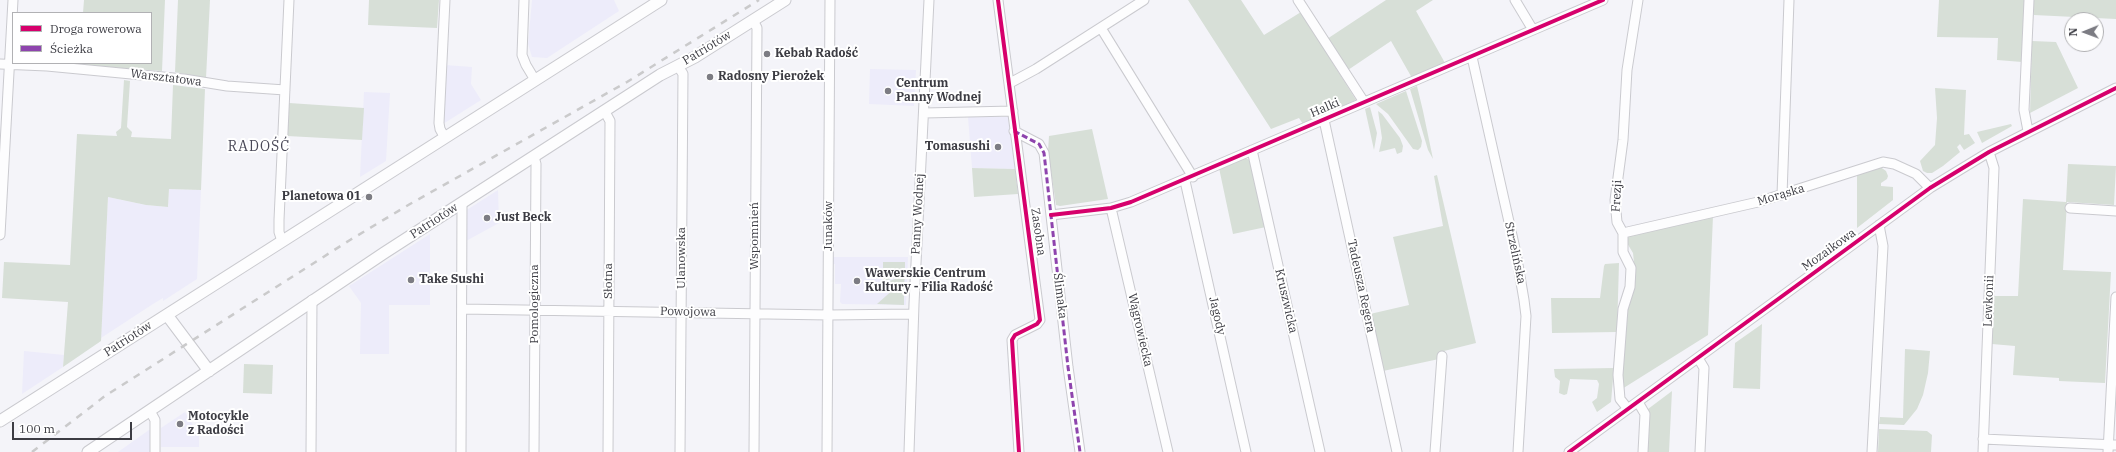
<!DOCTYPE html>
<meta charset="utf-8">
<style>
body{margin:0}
#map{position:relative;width:2116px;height:452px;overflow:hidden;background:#f4f4f9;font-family:"IBM Plex Serif",serif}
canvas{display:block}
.legend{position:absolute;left:12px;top:12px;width:140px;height:52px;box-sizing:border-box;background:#fff;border:1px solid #b1b1b4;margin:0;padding:5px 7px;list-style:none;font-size:12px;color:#3c3c43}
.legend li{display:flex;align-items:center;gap:8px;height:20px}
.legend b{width:20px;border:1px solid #b1b1b4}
.north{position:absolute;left:2064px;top:12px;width:40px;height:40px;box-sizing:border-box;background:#fff;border:1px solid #b1b1b4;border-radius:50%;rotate:269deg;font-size:11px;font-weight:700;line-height:16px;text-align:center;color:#3c3c43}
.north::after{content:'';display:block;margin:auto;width:14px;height:18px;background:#7c7c83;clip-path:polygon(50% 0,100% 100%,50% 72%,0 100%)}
.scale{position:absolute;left:12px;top:422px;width:120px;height:18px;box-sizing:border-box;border:2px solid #3c3c43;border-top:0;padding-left:5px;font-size:12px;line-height:14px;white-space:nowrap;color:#3c3c43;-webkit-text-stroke:3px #fff;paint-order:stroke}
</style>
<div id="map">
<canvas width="2116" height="452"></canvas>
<ul class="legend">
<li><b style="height:5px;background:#d6006c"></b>Droga rowerowa</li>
<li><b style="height:5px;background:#8e44ad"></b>Ścieżka</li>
</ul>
<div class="north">N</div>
<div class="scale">100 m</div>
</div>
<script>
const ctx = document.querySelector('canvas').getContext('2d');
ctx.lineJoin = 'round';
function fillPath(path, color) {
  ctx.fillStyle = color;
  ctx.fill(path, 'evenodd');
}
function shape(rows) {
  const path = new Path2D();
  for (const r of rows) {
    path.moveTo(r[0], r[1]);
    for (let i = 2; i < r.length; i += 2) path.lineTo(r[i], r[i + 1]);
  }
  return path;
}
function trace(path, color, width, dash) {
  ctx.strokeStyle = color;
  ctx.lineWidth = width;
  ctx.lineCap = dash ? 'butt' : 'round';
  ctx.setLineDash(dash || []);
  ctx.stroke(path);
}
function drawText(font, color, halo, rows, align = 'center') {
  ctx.font = font + ' "IBM Plex Serif",serif';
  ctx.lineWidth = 4;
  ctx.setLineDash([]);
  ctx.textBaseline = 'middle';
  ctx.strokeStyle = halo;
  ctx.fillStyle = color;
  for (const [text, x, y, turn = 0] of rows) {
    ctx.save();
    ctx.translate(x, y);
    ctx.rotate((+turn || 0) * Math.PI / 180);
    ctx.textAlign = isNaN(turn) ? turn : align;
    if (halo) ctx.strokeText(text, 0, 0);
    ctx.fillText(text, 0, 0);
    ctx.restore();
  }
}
fillPath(shape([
 [532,0,614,0,619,11,547,58,532,57,528,44],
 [445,65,472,67,471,84,481,100,443,124],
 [870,69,916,70,914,106,869,104],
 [364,92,390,93,386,161,360,177],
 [968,117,1008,117,1015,169,972,168],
 [169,189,201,190,197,279,163,301,163,298,153,304,101,338,108,197,146,205,168,207],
 [498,190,499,223,466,241,465,211],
 [430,234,430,305,389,305,389,354,360,354,361,303,349,286],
 [833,257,908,257,906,305,842,304,840,302,841,284,835,284,835,264,833,264],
 [24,351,64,355,63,367,22,394],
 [185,412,199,435,199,447,161,447,161,428],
 [149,430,152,432,152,452,118,452]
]), '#edecfa');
fillPath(shape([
 [84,0,165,0,162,71,81,65,81,63,151,63,151,13,83,13],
 [178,0,210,0,206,78,175,72],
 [369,0,439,0,437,28,368,25],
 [1188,0,1241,0,1264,35,1301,12,1356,100,1303,124,1299,118,1271,129],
 [1386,0,1433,0,1416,11,1445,63,1412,78,1391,41,1348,70,1327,39],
 [1939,0,2025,0,2022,62,1997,60,1998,38,1937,37],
 [2034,0,2116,0,2116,19,2034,15],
 [2032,41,2056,42,2078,88,2030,113],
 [124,80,130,81,127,127,132,132,131,137,171,139,173,85,205,89,201,190,169,189,168,207,146,205,108,197,101,341,63,367,68,302,2,298,4,262,70,265,77,134,117,136,116,132,121,128],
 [1417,86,1423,111,1433,159,1428,150,1410,89],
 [1935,88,1966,90,1964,135,1969,134,1975,143,1964,150,1960,144,1957,147,1960,152,1943,166,1932,173,1927,173,1923,171,1920,161,1935,145,1937,118],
 [1406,91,1422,141,1421,147,1418,150,1413,149,1388,114,1376,104],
 [289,103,364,108,362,140,287,136],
 [1370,107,1377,133,1374,150,1365,109],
 [1378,111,1382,114,1400,138,1403,146,1402,152,1397,154,1395,148,1379,152,1382,138],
 [2011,124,2012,126,1982,143,1977,132],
 [1092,129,1108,199,1060,206,1056,205,1048,151,1049,136],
 [1244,157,1251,161,1266,227,1233,234,1219,168],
 [2068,164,2116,166,2114,205,2067,202,2063,270,2111,272,2105,383,2059,381,2059,378,2013,375,2015,346,1992,344,1993,296,2018,296,2023,199,2066,202],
 [1879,166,1886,171,1888,176,1887,179,1881,183,1881,186,1893,187,1893,200,1857,228,1857,174],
 [972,168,1015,169,1018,194,974,197],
 [1437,175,1476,343,1440,352,1439,359,1383,371,1370,314,1409,305,1393,237,1443,226,1434,176],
 [1713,216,1708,335,1622,389,1625,309,1635,272,1633,253,1627,243,1628,235],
 [883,262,905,262,905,273,883,282],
 [1619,263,1617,332,1552,333,1551,298,1600,298,1604,266,1605,264],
 [905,275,904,286,877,286],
 [895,288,904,288,904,305,877,304],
 [1762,324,1760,389,1733,388,1735,343],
 [1905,349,1930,351,1928,373,1923,395,1917,409,1904,425,1879,424,1880,417,1903,418],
 [244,364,273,365,272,394,243,393],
 [1614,368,1611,402,1597,412,1592,402,1597,398,1599,384,1597,380,1570,379,1567,394,1564,395,1559,393,1560,381,1555,377,1554,369],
 [1672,391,1669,452,1645,452,1648,409],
 [1879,429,1927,431,1932,435,1931,452,1878,452]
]), '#d7dfd7');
const minor = shape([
 [524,0,522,55,526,65,535,80],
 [998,0,1040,320,1037,324,1015,335,1012,340,1019,452],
 [1298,0,1364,102],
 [1515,0,1533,30],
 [753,20,757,28,754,452],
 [1101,28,1193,177],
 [1472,57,1516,253,1524,300,1526,316,1518,452],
 [0,64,47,66,184,79,227,86,285,90],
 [678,66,683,74,680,452],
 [1010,83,1036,69,1144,0],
 [605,112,610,121,608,452],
 [924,113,1013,111],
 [1324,120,1397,452],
 [1014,131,1039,144,1044,153,1068,367,1080,452],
 [2028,131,2024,110,2029,0],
 [445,138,440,129,439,123,445,0],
 [1252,150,1320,452],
 [534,157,536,164,534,452],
 [1185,181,1246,452],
 [1782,195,1789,0],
 [1111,208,1168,452],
 [2070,208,2116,211],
 [1051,215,1111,208,1131,202,1603,0],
 [1623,233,1758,202,1883,162,1894,164,1916,174,1930,188],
 [0,235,13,0],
 [282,241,279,232,279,220,289,0],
 [462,309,829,315,913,314],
 [1698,358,1704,368,1700,452],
 [1638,402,1645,414,1643,452],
 [1628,409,1620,399,1618,375,1623,309,1630,287,1631,268,1623,252,1623,233,1617,222,1615,200,1623,140,1627,70,1638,0],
 [150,411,155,420,155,452],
 [1983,439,2116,445],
 [311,452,312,300],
 [461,452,462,203],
 [827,452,830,0],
 [909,452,914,304,929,0],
 [1435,452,1442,356],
 [1569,452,1930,188,1989,152,2116,88],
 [1872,452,1883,246,1879,225],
 [1983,452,1994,168,1989,152],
 [2108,452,2116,297]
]);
const major = shape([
 [167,315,209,371],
 [0,421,661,0],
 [88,452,384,253,660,75,695,57,785,0]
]);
trace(minor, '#cacacf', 11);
trace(major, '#cacacf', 13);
trace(minor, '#fdfdfe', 9);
trace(major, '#fdfdfe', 11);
trace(shape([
 [32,452,105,396,350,240,410,204,627,82,759,0]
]), '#cacacb', 2.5, [7, 7]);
trace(shape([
 [1014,131,1039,144,1044,153,1068,367,1080,452]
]), '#8e44ad', 3, [6, 3]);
trace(shape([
 [998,0,1040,320,1037,324,1015,335,1012,340,1019,452],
 [1051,215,1111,208,1131,202,1603,0],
 [1569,452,1930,188,1989,152,2116,88]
]), '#d6006c', 4);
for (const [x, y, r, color] of [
 [767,54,4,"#7c7c83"],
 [710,77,4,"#7c7c83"],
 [888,91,4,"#7c7c83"],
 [998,147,4,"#7c7c83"],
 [369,197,4,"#7c7c83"],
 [487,218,4,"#7c7c83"],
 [411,280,4,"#7c7c83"],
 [857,281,4,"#7c7c83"],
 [180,424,4,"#7c7c83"]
]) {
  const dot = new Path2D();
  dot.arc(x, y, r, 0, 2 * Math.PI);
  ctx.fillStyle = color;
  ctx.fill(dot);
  trace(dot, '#fff', 1.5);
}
drawText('12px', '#3c3c43', '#fff', [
 ["Patriotów",707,48,-31],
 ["Warsztatowa",166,78,7],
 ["Halki",1325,108,-23],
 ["Morąska",1781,195,-17],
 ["Frezji",1617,196,-87],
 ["Panny Wodnej",918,214,-87],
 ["Patriotów",434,221,-33],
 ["Junaków",829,226,-90],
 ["Zasobna",1038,232,82],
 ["Wspomnień",755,236,-90],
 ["Mozaikowa",1829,250,-36],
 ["Strzelińska",1515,253,78],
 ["Ulanowska",682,258,-90],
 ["Słotna",609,281,-90],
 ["Tadeusza Regera",1361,286,78],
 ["Ślimaka",1060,296,83],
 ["Kruszwicka",1286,301,77],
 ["Lewkonii",1989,301,-88],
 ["Pomologiczna",535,304,-90],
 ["Powojowa",688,312,1],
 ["Jagody",1217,316,77],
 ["Wągrowiecka",1140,330,77],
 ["Patriotów",128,339,-33]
]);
drawText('bold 12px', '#3c3c43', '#fff', [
 ["Kebab Radość",775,54],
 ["Radosny Pierożek",718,77],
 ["Centrum",896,84],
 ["Panny Wodnej",896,98],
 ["Tomasushi",990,147,"right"],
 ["Planetowa 01",361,197,"right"],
 ["Just Beck",495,218],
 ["Wawerskie Centrum",865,274],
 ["Kultury - Filia Radość",865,288],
 ["Take Sushi",419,280],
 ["Motocykle",188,417],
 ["z Radości",188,431]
], 'left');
ctx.letterSpacing = '1px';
drawText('14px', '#494857', '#fff', [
 ["RADOŚĆ",259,147]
]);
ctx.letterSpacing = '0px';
</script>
